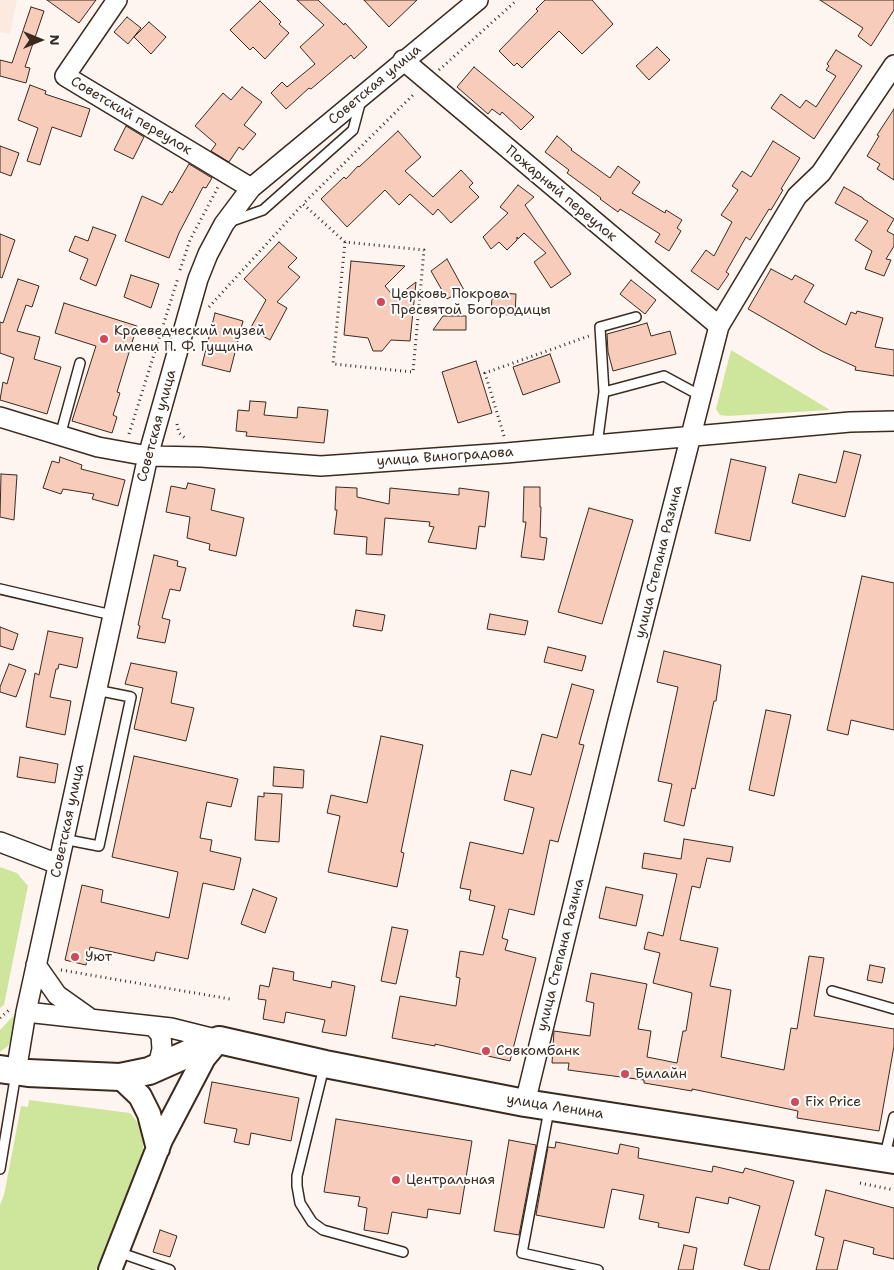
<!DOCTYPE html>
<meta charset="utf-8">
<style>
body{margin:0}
#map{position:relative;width:894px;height:1270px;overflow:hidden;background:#fef5f1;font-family:"Shantell Sans",sans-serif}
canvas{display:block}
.north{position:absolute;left:15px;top:15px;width:50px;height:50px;-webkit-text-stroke:4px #fff;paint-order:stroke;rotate:90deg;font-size:14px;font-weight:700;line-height:20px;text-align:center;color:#3b2a1e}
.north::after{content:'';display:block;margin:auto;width:18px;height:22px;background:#3b2a1e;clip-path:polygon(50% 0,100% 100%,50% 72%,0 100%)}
</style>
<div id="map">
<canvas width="894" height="1270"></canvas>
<div class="north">N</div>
</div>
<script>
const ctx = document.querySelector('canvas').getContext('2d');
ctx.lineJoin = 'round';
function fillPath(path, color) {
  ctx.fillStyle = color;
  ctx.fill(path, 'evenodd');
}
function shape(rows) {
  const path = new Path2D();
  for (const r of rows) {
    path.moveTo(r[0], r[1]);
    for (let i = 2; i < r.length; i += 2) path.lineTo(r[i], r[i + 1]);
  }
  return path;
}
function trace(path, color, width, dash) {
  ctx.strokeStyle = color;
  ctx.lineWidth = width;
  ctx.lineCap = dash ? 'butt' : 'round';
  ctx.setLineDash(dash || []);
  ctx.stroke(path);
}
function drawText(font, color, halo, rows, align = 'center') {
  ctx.font = font + ' "Shantell Sans",sans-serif';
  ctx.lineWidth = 4;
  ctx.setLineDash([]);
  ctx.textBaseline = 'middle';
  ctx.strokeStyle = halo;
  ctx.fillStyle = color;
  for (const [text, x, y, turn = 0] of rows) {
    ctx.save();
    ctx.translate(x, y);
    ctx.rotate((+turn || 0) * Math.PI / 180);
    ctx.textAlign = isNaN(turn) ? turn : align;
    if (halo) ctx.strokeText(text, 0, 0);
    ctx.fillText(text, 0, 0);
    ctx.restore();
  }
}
fillPath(shape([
 [0,0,17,0,10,34,0,32]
]), '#fce9e0');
fillPath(shape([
 [731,350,830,410,728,416,720,415,716,409],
 [0,867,17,873,28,886,4,1005,0,1008],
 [20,1009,11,1040,8,1046,0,1052,0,1030],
 [29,1100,130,1113,139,1124,143,1136,143,1152,96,1270,0,1270,0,1205,4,1195,21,1106,28,1107]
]), '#cee69c');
const building = shape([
 [47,0,96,0,79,23,47,0],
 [297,0,318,0,344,25,345,23,367,47,354,59,351,55,311,89,309,88,286,109,271,93,282,82,287,87,315,64,300,47,324,25,297,0],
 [364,0,417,0,389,27,364,0],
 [545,0,592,0,613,24,582,54,559,31,522,68,517,63,514,66,499,51,538,11,536,9,545,0],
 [820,0,894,0,894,10,871,46,858,36,863,28,820,0],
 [260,1,281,22,279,24,289,33,265,59,253,47,250,50,230,30,260,1],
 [31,7,44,11,25,67,30,68,26,83,0,76,0,60,12,63,31,7],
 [127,17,141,28,128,44,114,32,127,17],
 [149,22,166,37,151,54,134,37,149,22],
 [657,47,670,60,649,80,636,66,657,47],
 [836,50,862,66,814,139,771,108,781,94,800,108,806,100,816,107,836,76,826,70,829,66,827,64,836,50],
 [474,67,534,117,521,130,502,112,500,115,492,109,488,114,457,87,474,67],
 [30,85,46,91,45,94,90,109,81,137,52,127,40,165,27,161,38,128,18,120,30,85],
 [242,87,262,102,244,125,256,134,243,150,239,147,229,162,211,151,216,144,195,126,223,93,231,100,242,87],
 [894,109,894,180,877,169,880,164,867,156,879,136,877,135,894,109],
 [126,126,144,137,133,159,114,150,126,126],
 [398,131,421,157,405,171,433,197,461,170,473,183,469,187,479,197,451,223,438,209,433,215,410,194,399,205,385,190,347,227,321,199,344,177,346,179,358,166,359,167,398,131],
 [557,136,572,149,571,150,610,178,618,166,640,182,632,193,665,213,666,210,682,220,677,228,681,231,669,251,655,242,660,234,620,209,618,212,600,199,601,198,567,173,569,170,545,152,557,136],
 [773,141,800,158,781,189,783,190,771,210,769,209,750,240,746,237,726,272,729,274,718,290,691,271,706,250,714,256,732,222,721,215,738,190,732,186,742,171,751,177,773,141],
 [0,146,19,153,11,176,0,172,0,146],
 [189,164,212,178,206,188,203,187,179,233,169,258,125,241,142,196,162,205,170,191,172,193,189,164],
 [518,185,534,197,525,205,571,274,551,288,534,262,546,253,524,233,518,239,517,237,517,240,507,250,499,242,491,249,483,237,508,213,500,207,518,185],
 [844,187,863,198,863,199,894,219,887,231,894,235,894,246,886,259,891,260,884,276,865,269,872,251,855,240,868,221,835,203,844,187],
 [93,227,116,235,96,286,80,279,88,259,69,251,75,236,88,241,93,227],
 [0,234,15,240,2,278,0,277,0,234],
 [279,242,297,258,288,267,300,277,277,302,287,308,270,340,250,329,266,300,244,279,279,242],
 [447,259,464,290,447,299,431,271,447,259],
 [351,261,405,266,385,286,395,298,416,282,410,341,391,340,382,351,373,351,368,338,344,335,351,261],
 [771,269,792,280,795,275,814,285,804,302,846,325,851,312,856,314,857,311,883,318,875,347,894,350,894,376,855,370,856,367,823,352,748,309,771,269],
 [131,275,159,284,151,308,124,297,131,275],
 [18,279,39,286,32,307,26,305,17,331,40,337,34,359,61,367,47,414,0,400,3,382,7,384,14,358,0,353,0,322,3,323,18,279],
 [631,280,656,300,645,314,620,294,631,280],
 [499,293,516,294,515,315,491,314,492,298,498,298,499,293],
 [64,303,137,326,117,392,120,393,113,415,117,417,112,433,72,421,96,346,55,333,64,303],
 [215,313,243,321,230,372,202,365,215,313],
 [443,316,466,316,466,330,433,330,443,316],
 [647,323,651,336,670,331,676,354,613,371,608,352,607,334,647,323],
 [550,354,560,382,523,395,513,367,550,354],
 [476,361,492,413,458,423,442,372,476,361],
 [250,401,266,402,264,415,297,418,298,407,328,410,324,443,246,436,247,432,236,431,238,410,249,411,250,401],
 [844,451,861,455,845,517,792,503,799,474,836,483,844,451],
 [60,457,82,465,81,469,125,480,118,506,92,499,94,494,63,489,61,494,43,488,52,461,59,463,60,457],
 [731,459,766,467,750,541,715,533,731,459],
 [1,474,17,475,14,520,0,517,1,474],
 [188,483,215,489,211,510,244,518,236,556,209,550,210,544,187,538,190,517,166,512,171,486,186,489,188,483],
 [336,487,357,488,357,497,389,504,390,488,459,495,459,488,489,492,485,527,479,526,476,549,428,542,434,527,429,526,430,522,385,518,382,555,366,554,367,537,334,534,337,510,335,510,336,487],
 [524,487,540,487,540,507,541,507,540,537,547,538,544,560,521,557,526,522,523,522,524,487],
 [589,508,633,520,602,624,558,612,589,508],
 [154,555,178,561,177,566,186,568,180,591,170,589,162,618,170,620,165,643,137,638,140,626,138,625,154,555],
 [862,576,894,583,894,730,851,720,848,735,827,730,862,576],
 [356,610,385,615,382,631,353,626,356,610],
 [490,614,528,621,525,635,487,629,490,614],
 [0,627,18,634,13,650,0,646,0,627],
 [48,631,83,638,77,668,59,664,58,669,56,669,50,697,71,701,65,735,26,727,35,673,39,675,48,631],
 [548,647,586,656,582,671,544,662,548,647],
 [664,651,721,665,716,701,714,701,695,789,692,788,684,826,664,821,672,784,658,781,678,687,657,682,664,651],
 [131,663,177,672,171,703,194,708,186,741,134,729,143,688,125,684,131,663],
 [9,664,26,670,16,697,0,692,0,687,9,664],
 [572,684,594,690,579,744,584,745,558,842,550,840,534,915,509,909,502,938,508,940,505,950,536,958,510,1061,435,1044,435,1046,392,1038,400,996,456,1006,460,978,456,977,460,951,483,955,495,906,469,900,471,890,460,888,470,842,523,854,534,808,504,800,511,770,531,775,542,734,557,738,572,684],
 [766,710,791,715,774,796,749,790,766,710],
 [381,736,423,745,401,852,404,853,397,887,328,872,340,816,327,813,331,795,367,803,381,736],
 [134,756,238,779,231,807,207,802,200,838,212,840,210,851,241,858,234,890,203,883,188,959,156,952,154,961,90,947,86,965,65,960,82,885,103,890,101,902,169,918,178,872,112,857,134,756],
 [20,757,58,764,55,783,17,777,20,757],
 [274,767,304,770,303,788,273,786,274,767],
 [264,793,282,794,279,842,255,840,258,796,264,797,264,793],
 [684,839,733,847,730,862,707,858,700,888,692,886,680,940,718,948,710,986,731,990,721,1057,784,1070,791,1028,797,1029,809,956,824,958,814,1016,894,1029,894,1046,879,1131,797,1118,798,1111,692,1089,692,1091,644,1083,644,1080,568,1070,569,1063,552,1063,554,1031,590,1036,594,1003,586,1001,591,973,647,984,638,1029,651,1031,647,1057,677,1063,683,1031,686,1031,692,993,653,983,660,953,644,949,648,932,663,936,677,874,642,868,644,853,681,859,684,839],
 [606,887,643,895,636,926,599,918,606,887],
 [253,889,277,898,265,933,241,924,253,889],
 [392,927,408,930,396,984,381,981,392,927],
 [870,965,885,968,882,983,867,980,870,965],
 [273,968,294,972,293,980,331,988,332,981,355,986,346,1036,322,1032,325,1020,286,1012,284,1023,263,1019,266,1000,258,999,260,985,269,987,273,968],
 [212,1082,299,1098,291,1141,251,1133,249,1145,234,1142,237,1129,204,1123,212,1082],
 [336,1119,472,1141,460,1214,428,1209,427,1218,392,1212,388,1234,364,1230,367,1208,358,1206,360,1197,324,1192,336,1119],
 [509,1140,536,1145,519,1235,494,1231,509,1140],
 [556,1142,618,1154,620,1144,639,1148,638,1158,712,1172,713,1166,743,1173,745,1168,794,1181,769,1270,761,1270,744,1265,760,1206,729,1197,728,1204,696,1197,689,1233,658,1227,659,1223,639,1219,644,1195,612,1189,604,1228,536,1215,548,1147,555,1148,556,1142],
 [826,1190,894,1208,894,1259,873,1254,874,1248,844,1240,837,1270,816,1270,824,1238,815,1235,826,1190],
 [160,1230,177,1236,170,1257,153,1252,160,1230],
 [684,1245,697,1248,693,1270,678,1270,684,1245]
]);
fillPath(building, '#f8ccba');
trace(building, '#3b2a1e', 1);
const service = shape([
 [229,222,263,210,353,130,361,100],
 [604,392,600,327,636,317],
 [60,436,80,363],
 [597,445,604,392,664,376,701,396],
 [0,589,112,615],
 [63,839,99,846,131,697,96,690],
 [832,991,894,1009],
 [324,1067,297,1176,297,1186,300,1203,312,1222,323,1230,403,1252],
 [549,1110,522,1253,598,1270],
 [885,1155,894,1117],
 [0,1169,16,1073],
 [118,1252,170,1270]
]);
const minor = shape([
 [117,0,65,76,251,188],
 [403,60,719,326],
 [0,417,98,447,148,456,201,457,321,466,506,453,850,422,894,421],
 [0,842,58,864],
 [36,965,57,995,88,1017],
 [26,1012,171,1028,219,1040],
 [149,1071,159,1062,162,1049,161,1035,153,1026],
 [16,1072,26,1012,148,456,198,279,208,254,224,224,251,188,478,0],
 [525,1103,618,721,719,326,797,196,821,173,894,65]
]);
const tertiary = shape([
 [120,1077,140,1096,149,1114,158,1149],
 [110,1270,161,1140,204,1058,219,1040]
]);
const secondary = shape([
 [0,1069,28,1073,120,1077,149,1071,219,1040,325,1064,525,1103,894,1160]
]);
trace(service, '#3b2a1e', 12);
trace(minor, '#3b2a1e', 22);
trace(tertiary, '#3b2a1e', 26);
trace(secondary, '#3b2a1e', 30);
trace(shape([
 [439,70,517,0],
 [345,242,333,364,413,372,424,250,345,242,303,204,415,93],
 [180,270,190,240,218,187],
 [209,307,303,204],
 [177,424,179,433,186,439],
 [129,434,178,278],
 [504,436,485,373,589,336],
 [61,970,230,999],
 [0,1018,9,1010],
 [860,1183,894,1190]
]), '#3b2a1e', 3, [1, 4]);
trace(service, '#fff', 9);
trace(minor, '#fff', 19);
trace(tertiary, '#fff', 22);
trace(secondary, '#fff', 26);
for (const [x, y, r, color] of [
 [381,302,5,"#d1495b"],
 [104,339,5,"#d1495b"],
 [75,957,5,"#d1495b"],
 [486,1051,5,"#d1495b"],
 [625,1074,5,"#d1495b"],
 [795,1102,5,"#d1495b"],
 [396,1180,5,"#d1495b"]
]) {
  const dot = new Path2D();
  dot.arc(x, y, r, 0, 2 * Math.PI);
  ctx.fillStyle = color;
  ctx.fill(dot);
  trace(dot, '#fff', 2);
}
drawText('14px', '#3b2a1e', '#fff', [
 ["Советская улица",375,85,-40],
 ["Советский переулок",131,116,31],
 ["Пожарный переулок",561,194,40],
 ["Советская улица",157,426,-75],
 ["улица Виноградова",445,457,-4],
 ["улица Степана Разина",659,562,-76],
 ["Советская улица",68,821,-78],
 ["улица Степана Разина",561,955,-76],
 ["улица Ленина",555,1107,9]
]);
drawText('14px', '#3b2a1e', '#fff', [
 ["Церковь Покрова",391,294],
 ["Пресвятой Богородицы",391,310],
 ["Краеведческий музей",114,331],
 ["имени П. Ф. Гущина",114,347],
 ["Уют",85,957],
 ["Совкомбанк",496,1051],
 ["Билайн",635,1074],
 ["Fix Price",805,1102],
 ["Центральная",406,1180]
], 'left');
</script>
